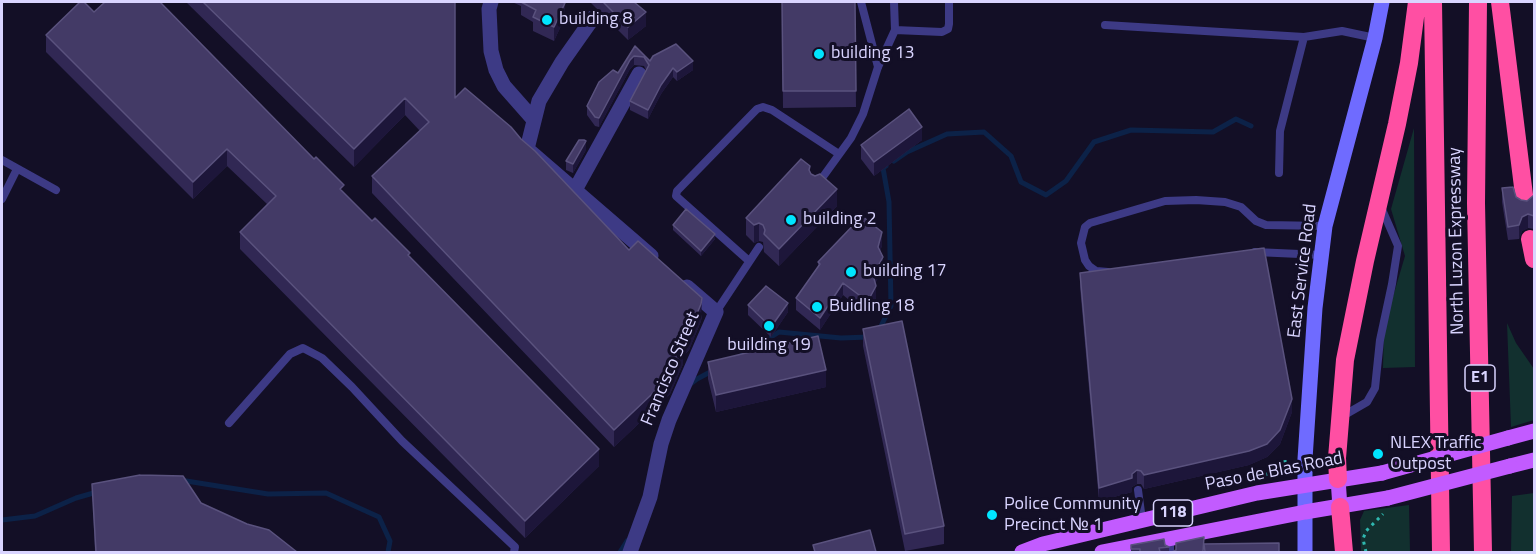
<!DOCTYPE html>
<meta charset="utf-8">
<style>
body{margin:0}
#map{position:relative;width:1536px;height:554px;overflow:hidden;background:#130f26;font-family:"Titillium Web",sans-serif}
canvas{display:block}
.frame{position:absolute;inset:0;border:3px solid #d9d4ff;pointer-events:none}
</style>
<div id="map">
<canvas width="1536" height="554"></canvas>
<div class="frame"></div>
</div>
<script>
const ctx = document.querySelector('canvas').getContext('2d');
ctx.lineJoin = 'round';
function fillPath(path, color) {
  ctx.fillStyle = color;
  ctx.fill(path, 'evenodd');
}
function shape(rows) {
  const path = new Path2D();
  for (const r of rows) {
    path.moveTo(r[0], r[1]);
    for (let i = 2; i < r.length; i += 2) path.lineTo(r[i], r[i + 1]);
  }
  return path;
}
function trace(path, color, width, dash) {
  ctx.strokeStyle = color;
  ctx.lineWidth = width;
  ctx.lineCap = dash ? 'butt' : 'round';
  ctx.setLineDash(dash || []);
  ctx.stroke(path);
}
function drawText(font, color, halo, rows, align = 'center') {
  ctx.font = font + ' "Titillium Web",sans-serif';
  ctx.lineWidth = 6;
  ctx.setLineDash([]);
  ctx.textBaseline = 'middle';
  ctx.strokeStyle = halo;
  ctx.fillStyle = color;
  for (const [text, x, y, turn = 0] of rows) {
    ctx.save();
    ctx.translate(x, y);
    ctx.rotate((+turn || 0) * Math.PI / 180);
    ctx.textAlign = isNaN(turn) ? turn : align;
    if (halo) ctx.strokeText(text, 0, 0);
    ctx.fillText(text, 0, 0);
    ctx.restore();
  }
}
fillPath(shape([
 [1414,128,1415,367,1383,368,1384,327,1405,256,1391,209],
 [1507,323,1516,343,1534,369,1534,420,1511,427],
 [1534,493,1534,552,1511,552,1512,496],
 [1409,505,1410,552,1361,552,1360,520,1364,511]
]), '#12302f');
trace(shape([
 [894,161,907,152,947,134,984,132,1011,156,1021,182,1046,195,1066,181,1094,142,1131,130,1213,132,1236,119,1251,126],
 [878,332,891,306,889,202,883,168,886,166],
 [741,356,779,332,841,338,869,337],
 [689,385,697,379,714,370],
 [180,480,268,494,326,493,379,517,390,541,388,552],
 [2,520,35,516,76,498,97,492],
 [620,552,627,541]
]), '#0c2248', 5);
trace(shape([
 [1266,475,1281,462,1291,461],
 [1366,552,1363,539,1366,531,1383,514]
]), '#2fb8b0', 3, [3, 4.5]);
trace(shape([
 [861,2,878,67],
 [1105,25,1304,37,1342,31,1375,38],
 [895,30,942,32,948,29,949,24,949,2],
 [2,160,56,190],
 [1279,173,1280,131,1304,37],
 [817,185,851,138,863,114,878,67,895,30,894,2],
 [2,199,17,169],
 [1255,252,1322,255],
 [749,261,676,196,677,191,757,109,763,107,772,110,839,154],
 [1108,272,1096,271,1089,266,1085,260,1081,243,1085,227,1090,223,1165,201,1196,200,1225,202,1241,207,1256,221,1266,225,1325,226],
 [716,312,759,247],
 [1341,417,1367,402,1375,388,1380,340,1392,284,1398,246,1381,207],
 [229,423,290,354,303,348,322,358,352,387,402,441,515,547,514,552],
 [1138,490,1142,520],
 [1170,538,1170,552]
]), '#3d3a85', 8);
trace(shape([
 [491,2,489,9,491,51,496,70,504,86,534,120],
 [593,18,562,62,539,101,527,149,651,256],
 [575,190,639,74],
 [630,552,650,497,661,444,669,420,716,312,687,287]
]), '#3d3a85', 15);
trace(shape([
 [1305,552,1305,459,1315,308,1325,226,1375,38,1382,2]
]), '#6f6bff', 15);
trace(shape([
 [1508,438,1534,431],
 [1510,466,1534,460],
 [1338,479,1340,507],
 [1022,552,1043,544,1257,493,1382,473],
 [1102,552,1305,512,1388,498]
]), '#c25bff', 15);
trace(shape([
 [1433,2,1441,552],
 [1478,2,1476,203,1483,552],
 [1500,2,1525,203],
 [1530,239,1534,259],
 [1338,479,1337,458,1345,360,1365,261,1397,124,1409,63,1417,2],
 [1340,507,1344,552]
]), '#ff4fa3', 18);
trace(shape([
 [1382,473,1508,438],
 [1388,498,1510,466]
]), '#c25bff', 15);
fillPath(shape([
 [186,2,455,2,455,98,521,139,629,250,702,315,701,321,689,350,683,356,683,364,670,394,614,447,372,193,372,176,420,131,405,115,354,167],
 [512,2,562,2,565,17,554,41,533,31,533,22,521,15,521,6],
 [590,2,634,2,646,26,628,40],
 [782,2,855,2,856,107,783,108],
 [94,12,344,193,410,257,599,466,525,538,240,249,240,232,267,204,227,166,193,199,46,52,46,35],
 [635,46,650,61,693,70,677,81,673,77,661,94,648,119,630,110,630,101,646,70,644,66,634,65,630,69,599,127,595,126,587,115,587,106,618,73],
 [922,140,874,176,861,159,861,145],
 [586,150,573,173,566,170,566,161],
 [810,172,837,206,779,266,764,252,763,242,759,241,754,243,746,235,746,218],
 [1502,188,1521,200,1527,201,1534,195,1534,229,1528,228,1522,231,1519,239,1508,240,1502,202],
 [673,225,715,239,701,256,673,230],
 [882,245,880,252,883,269,875,283,876,298,869,312,859,308,843,295,820,330,796,310,796,298,818,268,818,262],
 [1080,273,1292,412,1280,444,1267,457,1249,465,1144,489,1141,484,1137,484,1132,487,1132,492,1099,501,1080,287],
 [748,305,788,312,771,337,748,315],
 [863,329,944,526,944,544,905,551,863,346],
 [708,362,826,387,716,412,708,379],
 [92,484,201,503,297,552,95,552],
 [1131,545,1165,545,1169,547,1169,552,1122,552,1131,551]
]), '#312854');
fillPath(shape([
 [565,3,565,17,554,41,554,27],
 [646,12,646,26,628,40,628,27],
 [634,56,634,65,630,69,599,127,599,118,630,60],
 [693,61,693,70,677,81,677,72],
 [673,68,673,77,661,94,648,119,648,110,661,85],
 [405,98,405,115,354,167,354,149],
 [922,127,922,140,874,176,874,162],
 [586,141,586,150,573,173,573,164],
 [227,149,227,166,193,199,193,182],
 [837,189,837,206,779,266,779,249],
 [1528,214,1528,228,1522,231,1519,239,1519,225,1522,217],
 [759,223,759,241,754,243,754,225],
 [882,232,882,245,878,259,878,247],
 [715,234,715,239,701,256,701,251],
 [883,257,883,269,873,288,873,275],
 [843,283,843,295,820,330,820,318],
 [876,286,876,298,869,312,869,299],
 [702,298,701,321,689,350,683,356,683,364,670,394,614,447,614,430,679,342],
 [788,303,788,312,771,337,771,327],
 [826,370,826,387,716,412,716,395],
 [1292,399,1292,412,1280,444,1267,457,1249,465,1144,489,1144,475],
 [599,449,599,466,525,538,525,521],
 [1137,470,1137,484,1132,487,1132,492,1099,501,1099,488,1132,474]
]), '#1d163a');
const building = shape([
 [80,2,84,2,94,12,105,2,160,2,314,159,316,157,344,185,340,189,372,221,375,218,410,253,408,255,599,449,525,521,240,232,276,196,227,149,193,182,46,35,80,2],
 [203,2,455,2,455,98,465,88,511,127,521,139,535,151,629,250,638,241,702,298,701,304,689,333,679,342,683,346,670,377,614,430,372,176,429,122,405,98,354,149,203,2],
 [521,2,562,2,565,3,554,27,533,17,536,10,521,2],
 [603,2,634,2,646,12,628,27,603,2],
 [782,2,855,2,856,91,783,91,782,2],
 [676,44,693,61,677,72,673,68,661,85,648,110,630,101,649,65,644,57,634,56,630,60,599,118,595,117,587,106,599,82,613,70,618,73,635,46,650,61,653,56,676,44],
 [909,109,922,127,874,162,861,145,909,109],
 [579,140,584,140,586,141,573,164,566,161,579,140],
 [801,159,810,166,809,170,811,174,815,176,820,174,837,189,779,249,764,234,765,230,763,225,759,223,754,225,746,218,801,159],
 [1513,187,1516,197,1521,200,1527,201,1534,195,1534,216,1528,214,1522,217,1519,225,1508,227,1502,188,1513,187],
 [686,209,715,234,701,251,673,225,686,209],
 [862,216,882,232,878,247,883,257,873,275,876,286,869,299,859,295,843,283,820,318,796,298,820,264,818,262,862,216],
 [1264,248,1292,399,1280,430,1267,444,1249,451,1144,475,1141,471,1137,470,1132,474,1132,478,1099,488,1080,273,1264,248],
 [766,286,788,303,771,327,748,305,766,286],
 [902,321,944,526,905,534,863,329,902,321],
 [818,336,826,370,716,395,708,362,818,336],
 [140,475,183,476,201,503,247,524,269,530,297,552,96,552,92,484,140,475],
 [870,530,876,552,815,552,813,545,870,530],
 [1204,537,1203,552,1172,552,1176,550,1176,543,1204,537],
 [1164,539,1165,545,1169,547,1159,548,1160,552,1140,552,1140,549,1131,549,1131,545,1164,539],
 [1279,543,1279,552,1205,552,1204,544,1279,543]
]);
fillPath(building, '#433a66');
trace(building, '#5a527e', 1.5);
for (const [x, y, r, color] of [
 [547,20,6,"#00e5ff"],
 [819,54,6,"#00e5ff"],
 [791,220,6,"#00e5ff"],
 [851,272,6,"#00e5ff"],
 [817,307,6,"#00e5ff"],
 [769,326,6,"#00e5ff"],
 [1378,454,6,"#00e5ff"],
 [992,515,6,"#00e5ff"]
]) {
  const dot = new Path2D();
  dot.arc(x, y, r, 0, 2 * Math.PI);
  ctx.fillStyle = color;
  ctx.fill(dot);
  trace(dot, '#130f26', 2);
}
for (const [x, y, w] of [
 [1480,378,30],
 [1173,513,39]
]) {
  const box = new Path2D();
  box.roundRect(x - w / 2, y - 13, w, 26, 4.5);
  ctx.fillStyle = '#130f26';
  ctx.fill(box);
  trace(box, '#d9d4ff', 1.5);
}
drawText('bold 16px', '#d9d4ff', null, [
 ["E1",1480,378],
 ["118",1173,513]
]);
drawText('18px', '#d9d4ff', '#130f26', [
 ["building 8",559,20],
 ["building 13",831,54],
 ["building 2",803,220],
 ["building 17",863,272],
 ["Buidling 18",829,307],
 ["building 19",769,346,"center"],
 ["NLEX Traffic",1390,444],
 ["Outpost",1390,465],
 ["Police Community",1004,505],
 ["Precinct № 1",1004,526]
], 'left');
drawText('18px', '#d9d4ff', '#130f26', [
 ["North Luzon Expressway",1457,241,-91],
 ["East Service Road",1303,271,-83],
 ["Francisco Street",671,369,-67],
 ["Paso de Blas Road",1274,472,-11]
]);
</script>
